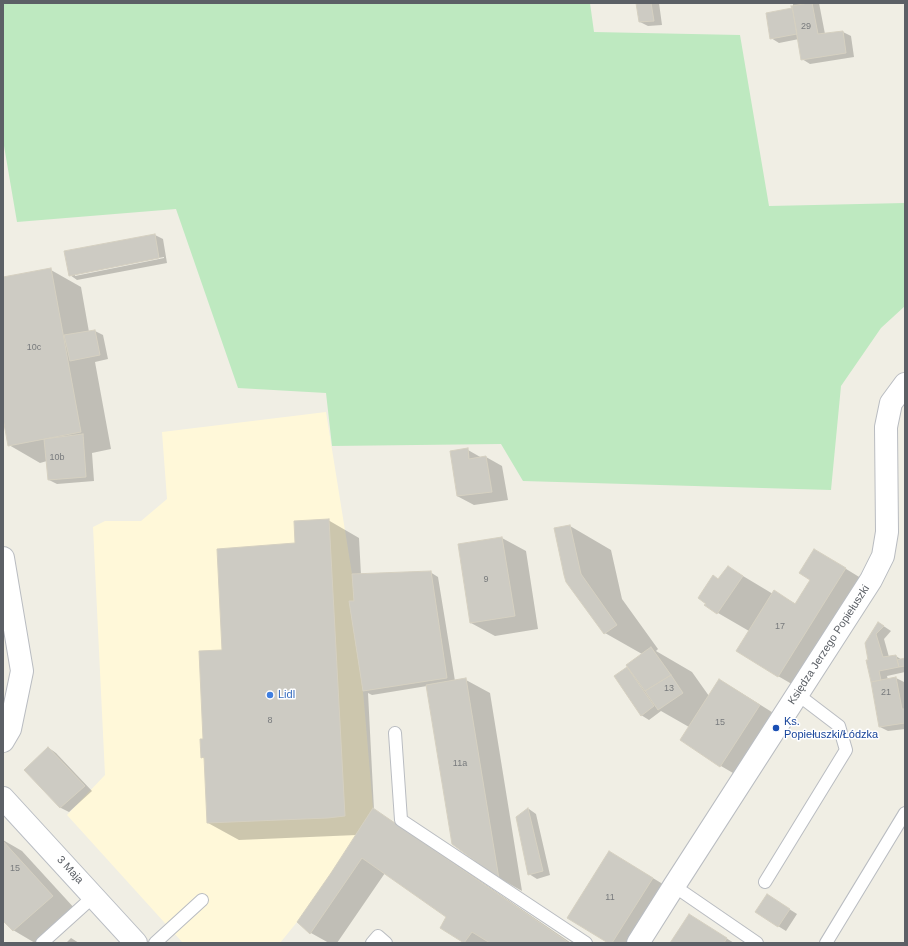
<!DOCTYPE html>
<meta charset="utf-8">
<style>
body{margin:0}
#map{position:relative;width:908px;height:946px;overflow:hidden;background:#f0eee4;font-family:Helvetica,sans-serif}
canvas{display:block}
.frame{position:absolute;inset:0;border:4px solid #5c6066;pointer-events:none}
</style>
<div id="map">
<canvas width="908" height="946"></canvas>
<div class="frame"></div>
</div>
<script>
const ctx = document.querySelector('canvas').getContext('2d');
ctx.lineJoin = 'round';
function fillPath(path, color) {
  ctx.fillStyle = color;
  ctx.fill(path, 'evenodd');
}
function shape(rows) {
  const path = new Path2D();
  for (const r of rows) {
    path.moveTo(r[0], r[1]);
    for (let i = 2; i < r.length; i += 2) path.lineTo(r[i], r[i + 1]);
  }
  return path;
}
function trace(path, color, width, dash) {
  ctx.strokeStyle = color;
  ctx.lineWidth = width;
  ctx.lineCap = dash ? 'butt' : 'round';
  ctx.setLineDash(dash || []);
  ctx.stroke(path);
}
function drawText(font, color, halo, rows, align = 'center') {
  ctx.font = font + ' Helvetica,sans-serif';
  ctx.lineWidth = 3;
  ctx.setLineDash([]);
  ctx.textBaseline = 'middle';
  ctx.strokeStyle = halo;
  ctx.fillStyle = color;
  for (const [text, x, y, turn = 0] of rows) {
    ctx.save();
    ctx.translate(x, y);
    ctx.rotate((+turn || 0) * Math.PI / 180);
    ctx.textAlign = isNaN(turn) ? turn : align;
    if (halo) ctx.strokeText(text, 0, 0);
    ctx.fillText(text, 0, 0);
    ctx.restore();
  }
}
fillPath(shape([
 [326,412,352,574,354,601,349,601,363,691,373,808,331,873,297,922,280,943,183,943,67,815,105,775,93,527,105,521,141,521,167,499,162,432]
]), '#fff8d9');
fillPath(shape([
 [3,3,590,3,594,32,740,35,769,206,905,203,905,306,881,328,841,386,831,490,523,481,501,444,332,446,326,393,238,388,176,209,17,222,3,140]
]), '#bee9c0');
fillPath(shape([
 [638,3,659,3,662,25,648,26,640,22],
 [793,3,819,3,825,34,843,32,851,36,854,57,810,64,802,59,799,39,779,43,771,38,793,9],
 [155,235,163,239,167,263,77,280,70,275],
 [164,257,164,258,75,276,75,274],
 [51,270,81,287,89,332,95,331,103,335,108,359,95,362,111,449,92,453,94,481,57,484,49,480,47,461,40,463,9,445,3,412,3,278],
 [468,450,482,458,486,457,502,466,508,500,474,505,457,496],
 [328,520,359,538,361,575,430,572,438,577,455,681,466,680,490,693,522,891,499,878,453,844,427,686,372,695,368,693,374,810,397,824,571,943,466,943,442,927,448,917,385,873,337,943,329,943,311,933,298,922,357,835,239,840,208,823,205,759,202,757,204,740,223,651,296,544],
 [570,526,611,550,622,599,658,649,656,651,692,672,709,696,720,680,743,694,783,719,745,780,721,766,681,740,689,727,661,711,649,720,641,715,627,668,632,671,642,654,605,633,567,582],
 [502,538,526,551,538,629,495,636,471,623],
 [838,564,869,583,802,690,778,676,749,631,718,613,706,605,719,580,728,567,773,594,775,592,796,604],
 [879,623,891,631,884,639,889,657,896,656,902,660,905,659,905,672,887,676,888,680,896,678,904,682,905,687,905,729,888,731,880,727,868,661,869,661],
 [49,748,56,753,92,791,69,812,61,808,26,770],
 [529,809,536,814,550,875,537,879,529,874,517,817],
 [3,840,22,851,76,910,38,943,35,943,13,930,3,919],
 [633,866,676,892,644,943,610,943],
 [775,900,797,914,786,931,778,926],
 [697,920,734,943,672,943],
 [71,938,79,943,66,943]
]), '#0003');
const building = shape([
 [636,3,651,3,654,21,639,22,636,3],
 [809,3,812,3,818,34,843,31,846,53,801,60,792,6,809,3],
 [791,6,792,6,797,34,770,39,766,13,792,8,791,6],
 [155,234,159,258,69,276,64,251,155,234],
 [51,268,81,432,8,446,3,418,3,277,51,268],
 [95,330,100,355,70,361,64,335,95,330],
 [83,434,86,477,48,480,44,439,83,434],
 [468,448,469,459,486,456,492,492,457,496,450,451,468,448],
 [329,519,345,816,328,818,207,823,204,757,201,758,200,739,203,739,199,651,222,650,217,549,295,543,294,521,329,519],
 [570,525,581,574,617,625,604,634,566,582,564,575,554,528,570,525],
 [502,537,515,616,470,623,458,544,502,537],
 [814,549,846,568,778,677,736,651,774,590,795,604,810,580,799,573,814,549],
 [728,566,743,576,717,614,704,605,706,604,698,598,713,575,718,579,728,566],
 [431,571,447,678,363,691,349,601,354,601,352,574,431,571],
 [878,622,884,626,876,634,883,657,896,655,899,667,879,671,881,680,871,682,866,660,868,660,865,643,878,622],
 [651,647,671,675,645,691,626,665,651,647],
 [905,658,905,666,899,667,897,660,905,658],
 [627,667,654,706,641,716,614,676,627,667],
 [671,675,683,693,658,710,645,691,671,675],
 [896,677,902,709,905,709,905,723,879,727,871,682,896,677],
 [466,678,499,879,452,844,426,685,466,678],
 [719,679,760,705,720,767,680,740,719,679],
 [48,747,85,786,60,808,24,770,48,747],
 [373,808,569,943,490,943,472,932,464,943,440,928,446,917,362,858,310,934,297,922,331,873,373,808],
 [528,808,543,871,528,875,516,817,528,808],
 [3,841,53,896,13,931,3,921,3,841],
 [609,851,653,878,612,943,608,943,567,918,609,851],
 [767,894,790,909,778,927,755,912,767,894],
 [689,914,727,938,724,943,670,943,689,914]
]);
fillPath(building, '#cdcbc3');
trace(building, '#d5d0c1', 1);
const service = shape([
 [395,733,401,820,586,943],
 [765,882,846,750,839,726,797,694],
 [674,886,757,943],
 [42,943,94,896],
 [155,943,202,900],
 [372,943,378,936,386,943],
 [826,943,905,813]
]);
const minor = shape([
 [3,558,22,671,10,729,3,741]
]);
const tertiary = shape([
 [638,943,674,886,871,580,883,556,887,532,886,427,891,403,905,384]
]);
const secondary = shape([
 [3,798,136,943]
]);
trace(service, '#b9bcc1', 14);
trace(minor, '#b9bcc1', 24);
trace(tertiary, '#b9bcc1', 24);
trace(secondary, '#b9bdc3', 24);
trace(service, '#fff', 12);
trace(minor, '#fff', 22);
trace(tertiary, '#fff', 22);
trace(secondary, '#fff', 22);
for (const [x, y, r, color] of [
 [270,695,4,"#3f7fe0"],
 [776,728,4,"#1a4fb4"]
]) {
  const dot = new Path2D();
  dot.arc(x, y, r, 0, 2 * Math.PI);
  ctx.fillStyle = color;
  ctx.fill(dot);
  trace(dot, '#fff', 1.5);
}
drawText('9px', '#787b7d', null, [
 ["29",806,27],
 ["10c",34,348],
 ["10b",57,458],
 ["9",486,580],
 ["17",780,627],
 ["13",669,689],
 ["21",886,693],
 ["8",270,721],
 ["15",720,723],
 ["11a",460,764],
 ["15",15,869],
 ["11",610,898]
]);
drawText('11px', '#5c6066', '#fff', [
 ["Księdza Jerzego Popiełuszki",829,645,-57],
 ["3 Maja",70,870,47]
]);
drawText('11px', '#366cbe', '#fff', [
 ["Lidl",278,695]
], 'left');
drawText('11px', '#164399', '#fff', [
 ["Ks.",784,722],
 ["Popiełuszki/Łódzka",784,735]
], 'left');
</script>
